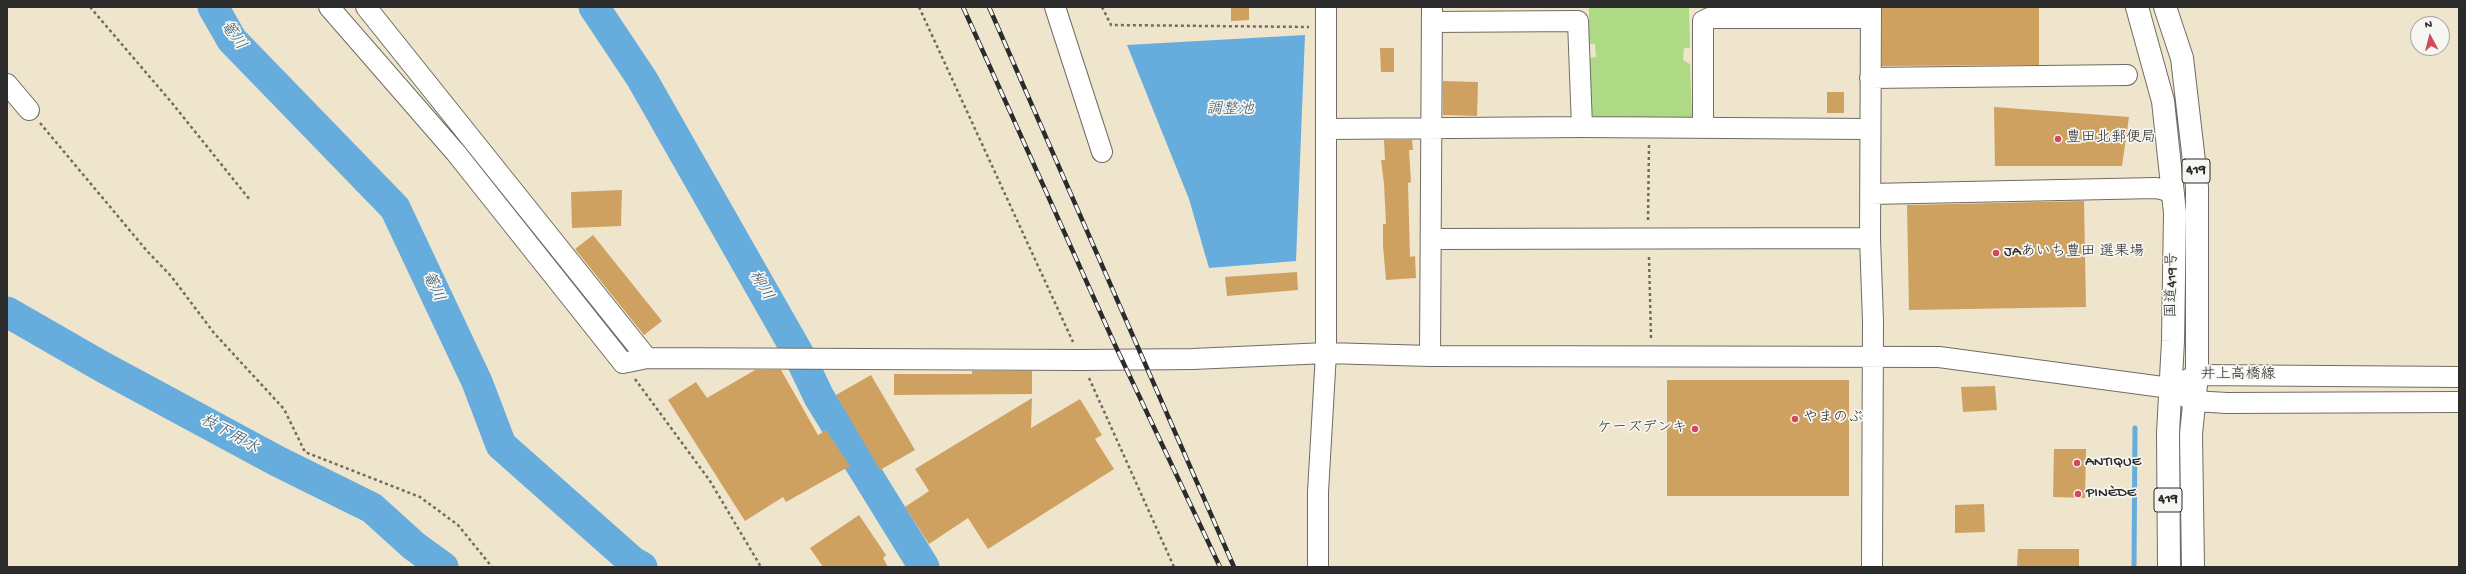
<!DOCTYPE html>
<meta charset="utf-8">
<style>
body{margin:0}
#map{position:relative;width:2466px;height:574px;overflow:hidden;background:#efe5cc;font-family:"Gochi Hand",sans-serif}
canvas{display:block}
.frame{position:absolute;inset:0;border:8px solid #2b2b2b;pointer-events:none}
.north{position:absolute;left:2410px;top:16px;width:40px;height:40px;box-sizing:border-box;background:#f6f6f2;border:1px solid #a5a5a2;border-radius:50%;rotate:353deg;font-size:11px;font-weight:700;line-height:16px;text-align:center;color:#2b2b2b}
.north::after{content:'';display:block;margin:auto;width:14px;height:18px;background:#d1495b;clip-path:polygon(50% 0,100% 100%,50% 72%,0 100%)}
</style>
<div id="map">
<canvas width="2466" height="574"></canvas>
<div class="frame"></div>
<div class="north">N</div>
</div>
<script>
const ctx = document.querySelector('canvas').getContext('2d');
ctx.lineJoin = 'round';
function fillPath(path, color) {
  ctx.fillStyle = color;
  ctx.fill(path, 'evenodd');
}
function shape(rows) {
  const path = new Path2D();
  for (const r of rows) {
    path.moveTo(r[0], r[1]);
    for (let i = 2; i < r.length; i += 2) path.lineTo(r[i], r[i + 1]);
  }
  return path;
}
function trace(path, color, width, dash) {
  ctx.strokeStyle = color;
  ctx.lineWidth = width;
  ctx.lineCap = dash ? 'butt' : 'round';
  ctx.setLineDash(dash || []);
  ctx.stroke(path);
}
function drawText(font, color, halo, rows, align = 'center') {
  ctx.font = font + ' "Gochi Hand","Klee One",sans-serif';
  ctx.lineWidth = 3.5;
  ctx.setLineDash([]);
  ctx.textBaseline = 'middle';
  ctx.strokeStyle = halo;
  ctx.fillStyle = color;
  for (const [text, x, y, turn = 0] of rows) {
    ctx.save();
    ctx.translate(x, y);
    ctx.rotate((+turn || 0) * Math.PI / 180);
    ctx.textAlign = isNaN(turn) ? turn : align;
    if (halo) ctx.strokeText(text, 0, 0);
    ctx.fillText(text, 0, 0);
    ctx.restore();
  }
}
fillPath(shape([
 [1589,7,1689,7,1690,48,1684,48,1683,60,1690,64,1692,116,1688,119,1595,122,1587,114,1588,58,1596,57,1595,44,1589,44]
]), '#aeda86');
fillPath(shape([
 [1305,35,1296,261,1209,268,1189,199,1127,45]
]), '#66addd');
trace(shape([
 [2134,567,2135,428]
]), '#66addd', 5);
trace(shape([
 [213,7,232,40,395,208,477,382,501,445,633,562,642,567],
 [594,7,642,79,798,353,819,397,924,567],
 [7,312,101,366,277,461,372,508,414,546,443,567]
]), '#66addd', 31);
fillPath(shape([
 [1231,7,1249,7,1249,20,1231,21],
 [1882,7,2039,7,2039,65,1882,66],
 [1380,48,1394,48,1394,72,1381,72],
 [1443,81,1478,82,1477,116,1443,115],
 [1827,92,1844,92,1844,113,1827,113],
 [1994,107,2129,117,2122,166,1995,166],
 [1384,140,1412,140,1413,150,1409,150,1411,182,1408,183,1410,257,1415,256,1416,278,1386,280,1383,246,1383,224,1386,224,1384,184,1381,160,1385,160],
 [622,190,621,226,572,228,571,192],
 [2084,201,2086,307,1909,310,1907,205],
 [593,235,662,321,644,335,575,249],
 [1297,272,1298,290,1227,296,1225,277],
 [755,370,781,370,818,435,826,430,850,466,786,502,783,497,745,521,668,400,696,382,707,398],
 [972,371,1032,371,1032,394,894,395,894,374,972,374],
 [871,375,915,450,880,470,836,395],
 [1667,380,1849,380,1849,496,1667,496],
 [1995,386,1997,410,1963,412,1961,387],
 [1032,398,1031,428,1080,399,1102,435,1095,439,1114,469,988,549,968,518,929,544,905,507,929,491,915,469],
 [2054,449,2086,449,2085,498,2053,497],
 [1984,504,1985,532,1955,533,1955,505],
 [859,515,886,555,883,558,888,567,823,567,810,548],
 [2018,549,2079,549,2079,567,2017,567]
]), '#cfa160');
const minor = shape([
 [329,7,456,153,623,363,647,358,1082,360,1193,359,1326,353,1430,356,1939,357,2170,388,2193,401,2227,403,2459,402],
 [366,7,647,358],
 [1055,7,1102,152],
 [1871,7,1870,238,1873,321,1872,567],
 [1432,22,1578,21,1582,127],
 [1870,78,2127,75],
 [7,84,29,110],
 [1703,127,1703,21,1709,18,1871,18],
 [1326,129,1582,127,1870,129],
 [1870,194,2156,188,2173,192],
 [1431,239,1870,238],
 [1430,356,1432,7],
 [2182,382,2197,375,2459,377],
 [1318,567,1318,492,1326,353,1326,7]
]);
const highway = shape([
 [2137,7,2163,101,2175,213,2173,341,2168,433,2169,567],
 [2165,7,2182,58,2197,187,2197,375,2191,434,2193,567]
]);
trace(minor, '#706c63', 22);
trace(highway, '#706c63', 24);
trace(shape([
 [90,7,172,103,250,200],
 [919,7,1073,342],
 [1102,7,1111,25,1309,27],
 [40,123,147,251,171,276,214,333,284,409,305,452,420,497,458,525,492,567],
 [1648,220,1649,145],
 [1649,257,1651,338],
 [1089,378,1174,567],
 [635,379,710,481,761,567]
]), '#706c63', 2.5, [3, 3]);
trace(minor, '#fff', 20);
trace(highway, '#fff', 22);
const rail = shape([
 [963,7,1115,345,1220,567],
 [989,7,1234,567]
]);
trace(rail, '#2b2b2b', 4.5);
trace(rail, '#f6f6f2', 3, [9]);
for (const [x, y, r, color] of [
 [2058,139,4,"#d1495b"],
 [1996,253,4,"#d1495b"],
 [1795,419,4,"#d1495b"],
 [1695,429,4,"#d1495b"],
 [2077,463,4,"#d1495b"],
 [2078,494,4,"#d1495b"]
]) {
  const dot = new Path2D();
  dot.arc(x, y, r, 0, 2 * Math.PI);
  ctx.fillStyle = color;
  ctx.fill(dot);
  trace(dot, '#f6f6f2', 1.5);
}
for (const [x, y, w] of [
 [2196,171,28],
 [2168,500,28]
]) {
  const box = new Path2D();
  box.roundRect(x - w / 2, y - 12, w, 24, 3);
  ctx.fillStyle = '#f6f6f2';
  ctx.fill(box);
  trace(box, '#2b2b2b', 1);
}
drawText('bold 14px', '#2b2b2b', null, [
 ["419",2196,171],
 ["419",2168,500]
]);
drawText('15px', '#2b2b2b', '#f6f6f2', [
 ["豊田北郵便局",2066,139],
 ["JAあいち豊田 選果場",2004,253],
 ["やまのぶ",1803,419],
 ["ケーズデンキ",1687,429,"right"],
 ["ANTIQUE",2085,463],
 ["PINÈDE",2086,494]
], 'left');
drawText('15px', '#2b2b2b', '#f6f6f2', [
 ["国道419号",2173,285,-89],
 ["井上高橋線",2238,376]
]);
drawText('italic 16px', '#405869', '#f6f6f2', [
 ["篭川",232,36,54],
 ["調整池",1230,111],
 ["柳川",760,286,60],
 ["篭川",432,287,65],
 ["枝下用水",229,435,29]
]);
</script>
